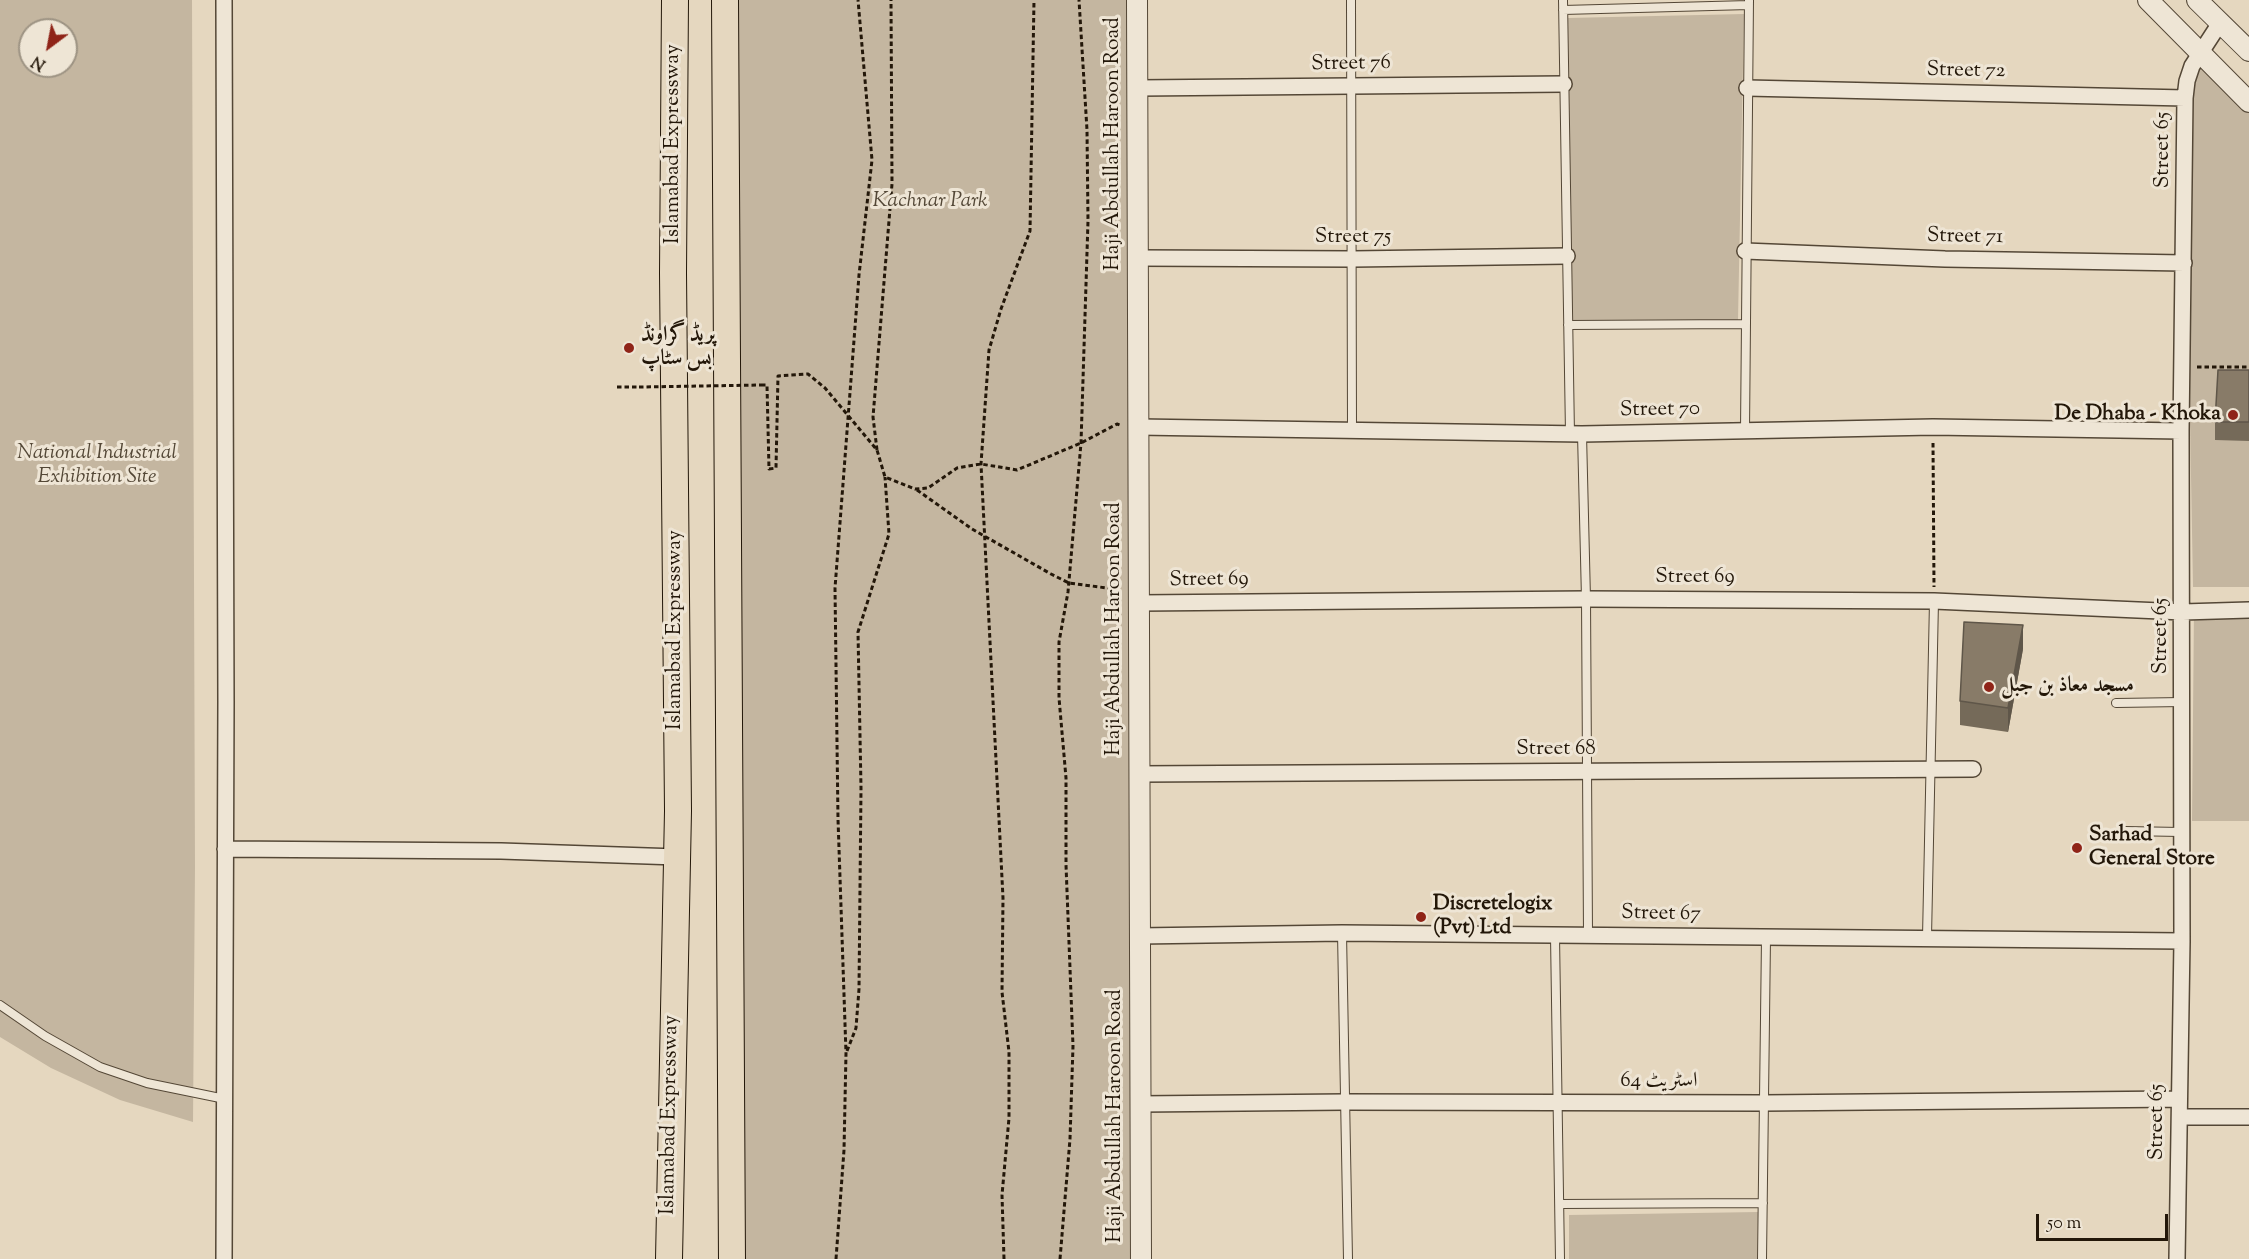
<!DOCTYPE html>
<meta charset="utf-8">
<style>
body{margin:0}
#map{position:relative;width:2249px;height:1259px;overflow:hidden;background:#e5d7bf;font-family:"Sorts Mill Goudy",serif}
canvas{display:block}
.north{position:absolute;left:18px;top:18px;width:60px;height:60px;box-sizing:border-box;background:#eee5d5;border:2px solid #9d9383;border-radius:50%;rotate:212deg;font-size:16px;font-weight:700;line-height:24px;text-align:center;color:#231709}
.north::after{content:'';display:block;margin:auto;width:21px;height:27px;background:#8f2418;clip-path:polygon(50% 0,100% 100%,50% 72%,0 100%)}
.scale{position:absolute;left:2036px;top:1214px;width:132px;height:27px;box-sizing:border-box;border:3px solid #231709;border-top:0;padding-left:8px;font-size:18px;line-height:21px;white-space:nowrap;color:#231709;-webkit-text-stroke:4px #eee5d5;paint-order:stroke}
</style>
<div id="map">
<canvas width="2249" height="1259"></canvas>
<div class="north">N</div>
<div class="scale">50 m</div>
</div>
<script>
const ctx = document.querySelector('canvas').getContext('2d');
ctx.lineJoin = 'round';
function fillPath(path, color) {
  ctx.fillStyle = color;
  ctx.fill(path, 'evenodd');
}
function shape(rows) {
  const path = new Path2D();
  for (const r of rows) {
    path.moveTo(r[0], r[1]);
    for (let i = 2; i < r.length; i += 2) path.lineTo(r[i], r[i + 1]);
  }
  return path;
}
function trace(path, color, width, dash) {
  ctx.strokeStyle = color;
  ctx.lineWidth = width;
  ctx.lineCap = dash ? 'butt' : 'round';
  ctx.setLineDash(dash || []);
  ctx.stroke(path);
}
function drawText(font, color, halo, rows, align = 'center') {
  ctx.font = font + ' "Sorts Mill Goudy",Amiri,serif';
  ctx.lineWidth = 6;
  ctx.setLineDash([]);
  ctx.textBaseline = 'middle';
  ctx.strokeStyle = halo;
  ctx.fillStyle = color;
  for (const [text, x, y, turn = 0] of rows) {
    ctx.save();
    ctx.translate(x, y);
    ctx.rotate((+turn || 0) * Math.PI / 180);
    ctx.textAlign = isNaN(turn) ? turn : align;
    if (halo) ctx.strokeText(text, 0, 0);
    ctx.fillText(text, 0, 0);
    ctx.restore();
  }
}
fillPath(shape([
 [0,0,192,0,195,867,193,1122,120,1100,51,1068,0,1037],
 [30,30,66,30,66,66,30,66],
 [727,0,1131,0,1130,1259,738,1259],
 [1744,14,1738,320,1572,320,1568,18],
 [2201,60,2249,106,2249,587,2193,587,2184,88],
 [2249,607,2249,821,2192,821,2194,608],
 [1758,1212,1757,1259,1569,1259,1569,1215]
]), '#c4b6a0');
const service = shape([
 [1351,0,1352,430],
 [1563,0,1570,434],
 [1563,10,1749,5],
 [1568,325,1744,324],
 [1745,430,1749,0],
 [1582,434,1586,599,1588,934],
 [2116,703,2183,702],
 [2125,831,2181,832],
 [1342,933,1348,1259],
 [1555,936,1560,1259],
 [1927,937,1934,601],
 [0,1005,45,1036,100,1067,147,1083,225,1099],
 [1560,1204,1763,1203],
 [1762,1259,1766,938]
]);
const minor = shape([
 [224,0,226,701,224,1259],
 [1139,88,1564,84],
 [1747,88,2185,98],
 [1745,251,1945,259,2184,263],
 [1139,258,1353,259,1567,256],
 [1139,427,1582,434,1933,427,2181,431],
 [1140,603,1586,599,1934,601,2183,612,2249,610],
 [1139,774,1973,769],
 [225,849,501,851,677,857],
 [1139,936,1342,933,2182,941],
 [1140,1104,1345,1102,1764,1103,2178,1099],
 [2180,1117,2249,1117],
 [2177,1259,2182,941,2181,431,2185,98,2187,81,2192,66,2220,23]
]);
const tertiary = shape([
 [1137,0,1141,1259],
 [2148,0,2249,102],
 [2197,0,2249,51]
]);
const trunk = shape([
 [725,0,732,1259],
 [669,1259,678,811,673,273,675,0]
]);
trace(service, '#544736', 10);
trace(minor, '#544736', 18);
trace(tertiary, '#544736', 22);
trace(trunk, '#231709', 28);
trace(shape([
 [2197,367,2249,367],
 [761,385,767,385,769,469,776,468,778,376,808,374,825,388,877,450,885,477,915,489,928,488,957,468,981,464,1017,470,1081,443,1117,424,1120,425],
 [617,387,639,387],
 [1933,443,1934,587],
 [877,450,873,417,892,184,891,0],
 [917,490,972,529,1051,574,1069,583,1107,588,1120,592],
 [847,1051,856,1028,859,989,861,788,858,632,889,534,885,477],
 [836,1259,844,1150,846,1053,838,819,835,588,859,275,872,160,858,0],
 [1004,1259,1002,1195,1009,1118,1009,1052,1002,992,1003,898,981,464,989,350,1001,309,1030,231,1034,0],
 [1060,1259,1070,1139,1073,1046,1066,865,1066,778,1059,698,1059,642,1068,592,1081,443,1088,221,1087,130,1079,0]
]), '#231709', 3, [4.5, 3]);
trace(service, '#eee5d5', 8);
trace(minor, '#eee5d5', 15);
trace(tertiary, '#eee5d5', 20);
trace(trunk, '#e5d7bf', 26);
trace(shape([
 [639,387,761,385]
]), '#231709', 3, [4.5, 3]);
fillPath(shape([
 [2249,370,2249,441,2215,440,2215,422],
 [2023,649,2008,732,1960,725,1960,701]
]), '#756a59');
fillPath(shape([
 [2023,625,2023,649,2008,732,2008,708]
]), '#5f5649');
const building = shape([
 [2218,370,2249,370,2249,422,2215,422,2218,370],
 [1964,622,2023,625,2008,708,1960,701,1964,622]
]);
fillPath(building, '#887b68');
trace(building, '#5f5649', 1.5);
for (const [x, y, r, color] of [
 [629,348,6,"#8f2418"],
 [2233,415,6,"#8f2418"],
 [1989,687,6,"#8f2418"],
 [2077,848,6,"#8f2418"],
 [1421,917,6,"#8f2418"]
]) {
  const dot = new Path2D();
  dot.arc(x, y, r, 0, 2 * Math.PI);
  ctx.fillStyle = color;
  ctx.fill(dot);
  trace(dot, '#eee5d5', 2);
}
drawText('21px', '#231709', '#eee5d5', [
 ["Street 76",1351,65,-1],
 ["Street 72",1966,72,1],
 ["Islamabad Expressway",674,144,-90],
 ["Haji Abdullah Haroon Road",1114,144,-90],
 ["Street 65",2164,150,-90],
 ["Street 75",1353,238],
 ["Street 71",1965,238,1],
 ["Street 70",1660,411,-1],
 ["Street 69",1695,578],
 ["Street 69",1209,581,-1],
 ["Haji Abdullah Haroon Road",1115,629,-90],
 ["Islamabad Expressway",676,630,-90],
 ["Street 65",2162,636,-90],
 ["Street 68",1556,750],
 ["Street 67",1661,915,1],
 ["اسٹریٹ 64",1659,1082],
 ["Islamabad Expressway",671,1115,-89],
 ["Haji Abdullah Haroon Road",1116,1116,-90],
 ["Street 65",2158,1122,-90]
]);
drawText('italic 21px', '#534736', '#eee5d5', [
 ["Kachnar Park",930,202],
 ["National Industrial",97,454],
 ["Exhibition Site",97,478]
]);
drawText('bold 21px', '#231709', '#eee5d5', [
 ["پریڈ گراونڈ",641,336],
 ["بس سٹاپ",641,360],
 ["De Dhaba - Khoka",2221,415,"right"],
 ["مسجد معاذ بن جبل",2001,687],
 ["Sarhad",2089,836],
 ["General Store",2089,860],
 ["Discretelogix",1433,905],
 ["(Pvt) Ltd",1433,929]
], 'left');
</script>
